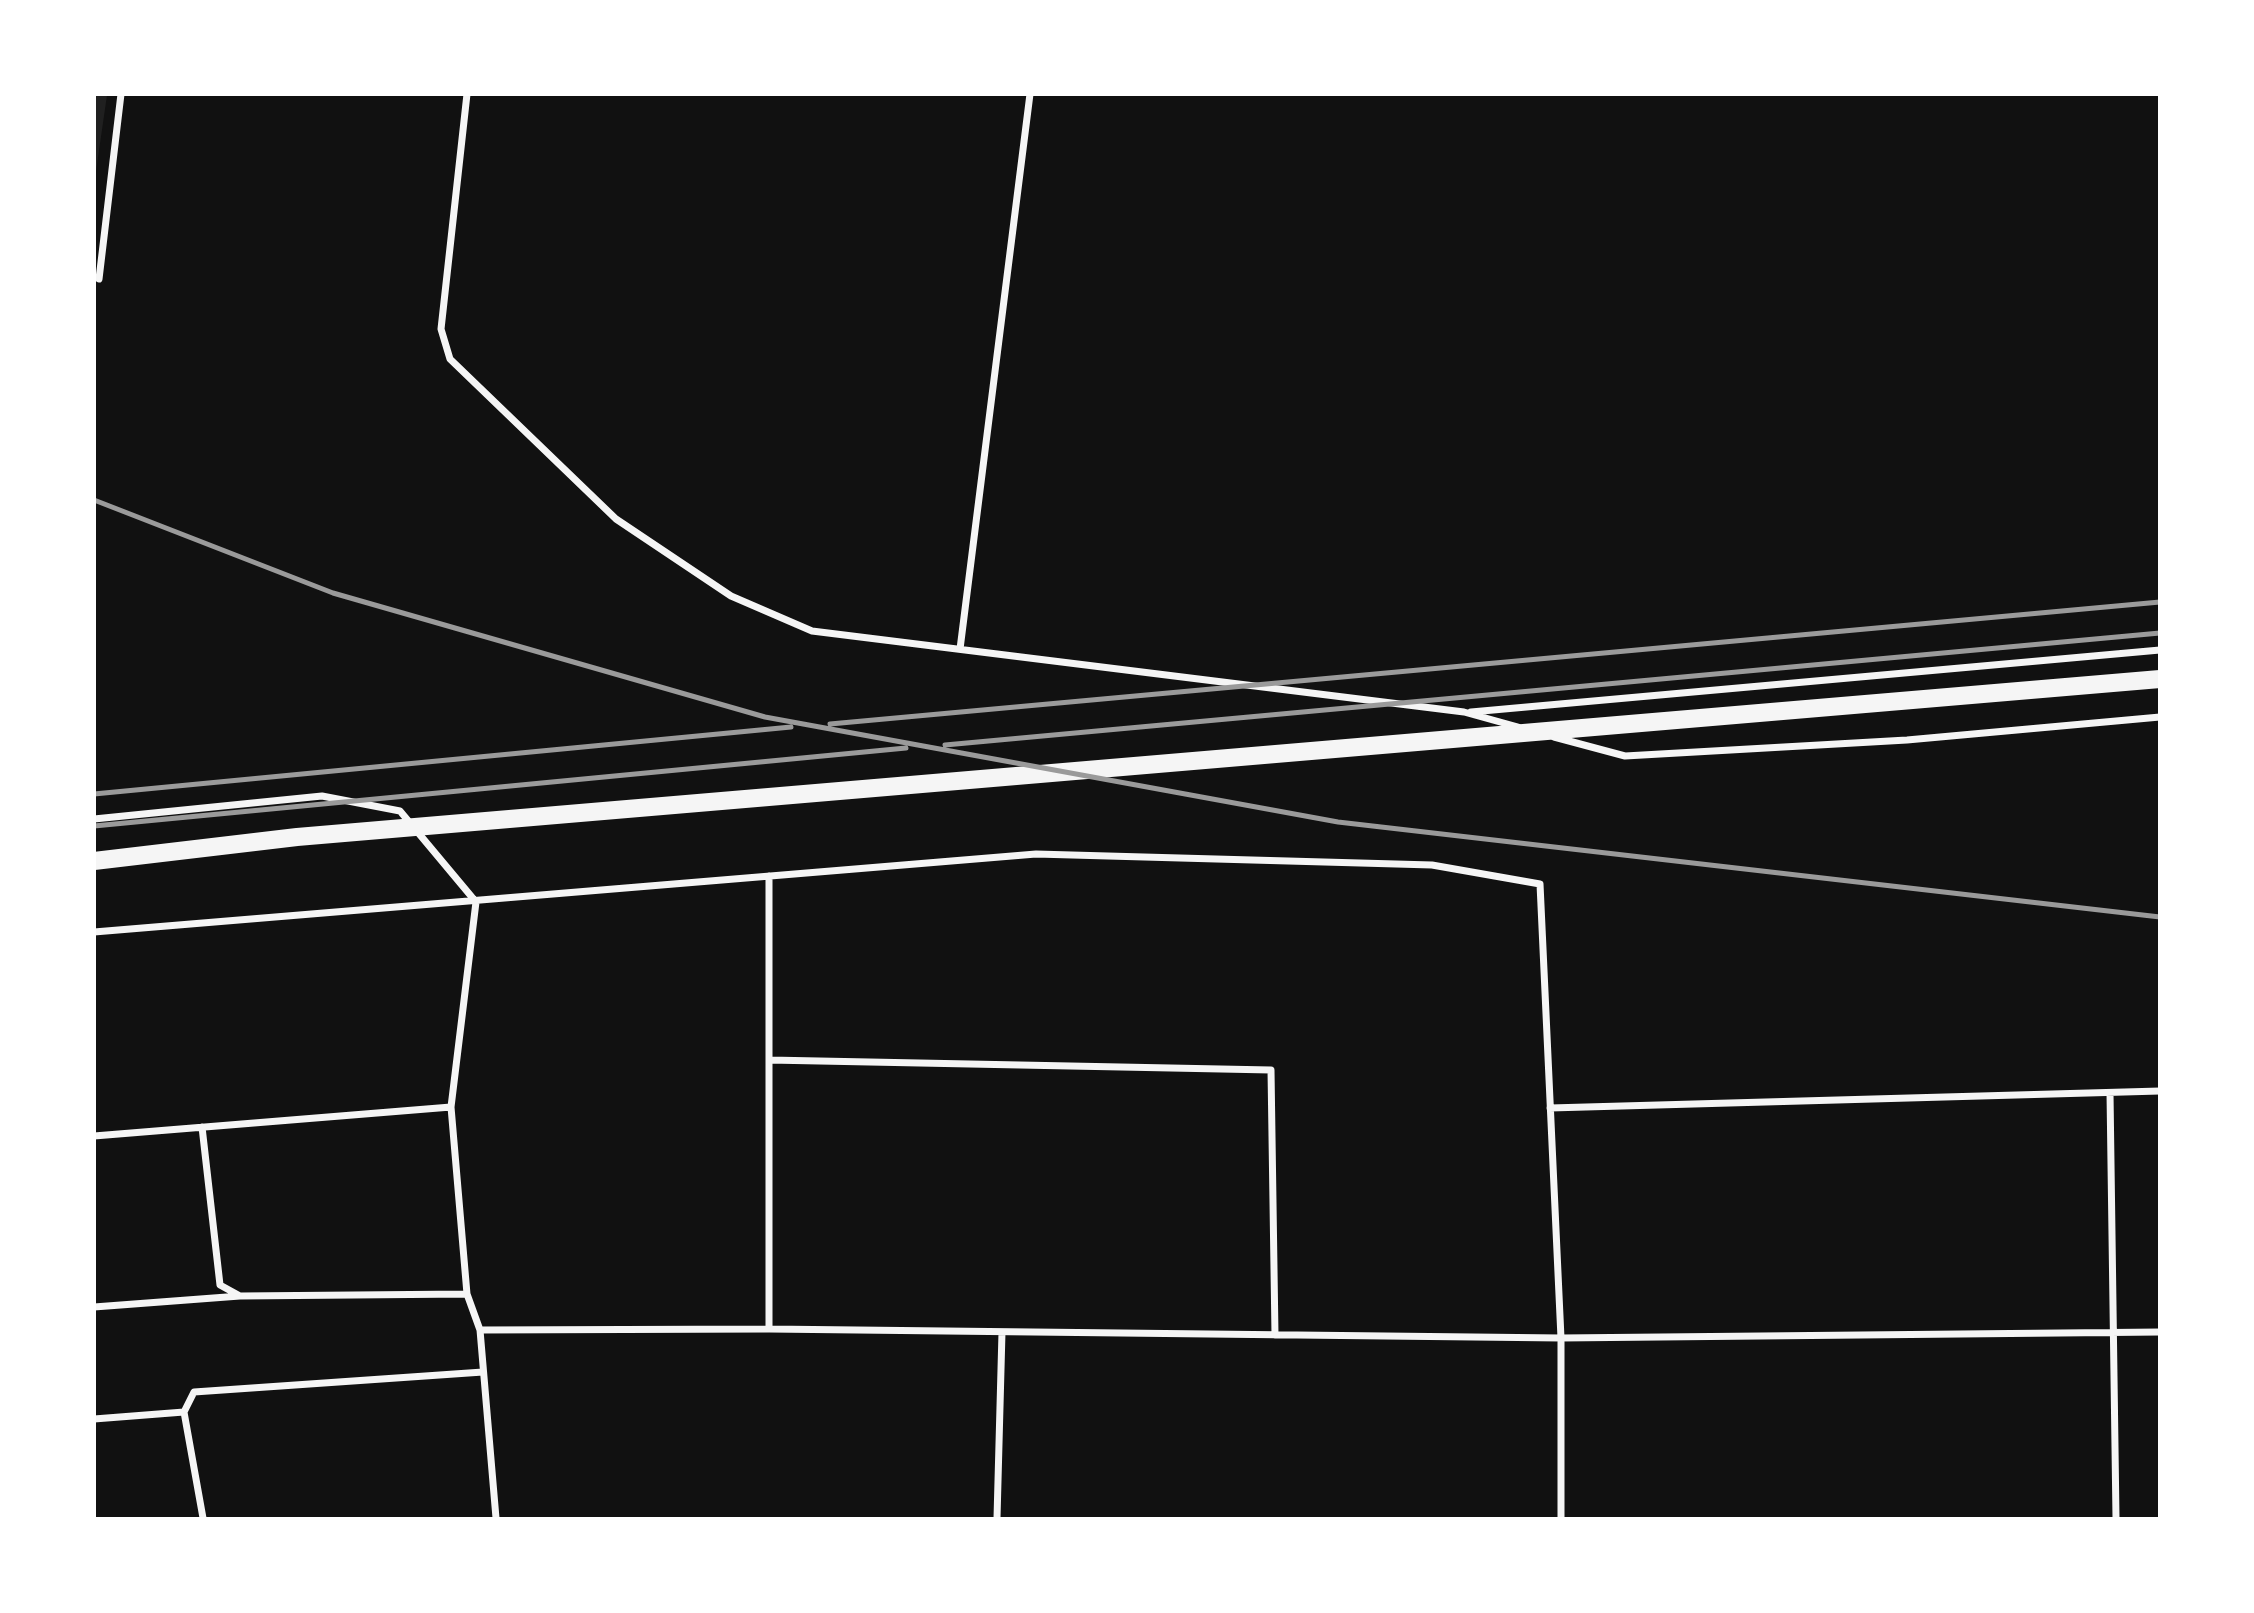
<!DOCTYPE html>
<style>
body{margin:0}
#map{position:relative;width:2254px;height:1613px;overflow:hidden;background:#111;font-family:Montserrat,sans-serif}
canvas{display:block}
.frame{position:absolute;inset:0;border:96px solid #fff;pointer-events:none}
</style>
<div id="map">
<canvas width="2254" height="1613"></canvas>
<div class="frame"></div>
</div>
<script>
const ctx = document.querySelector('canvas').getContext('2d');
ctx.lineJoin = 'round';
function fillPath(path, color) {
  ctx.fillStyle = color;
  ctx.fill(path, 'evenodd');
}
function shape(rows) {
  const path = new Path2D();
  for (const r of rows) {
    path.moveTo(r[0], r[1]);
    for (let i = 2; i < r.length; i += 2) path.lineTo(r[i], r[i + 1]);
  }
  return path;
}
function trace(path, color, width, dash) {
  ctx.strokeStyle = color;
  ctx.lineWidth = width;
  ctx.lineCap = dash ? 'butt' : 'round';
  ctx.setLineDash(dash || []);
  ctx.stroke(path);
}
fillPath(shape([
 [95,94,107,95,95,178,94,95]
]), '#202020');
trace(shape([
 [467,94,441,329,450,359,616,519,731,596,812,631,1464,712,1518,727],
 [99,279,121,94],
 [960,649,1030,94],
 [1471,712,2160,650],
 [1554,737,1625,756,1907,740,2160,717],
 [94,819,322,796,400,811,476,902,451,1107,467,1294,480,1330,496,1518],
 [94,932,1036,854,1432,865,1540,884,1561,1338,1561,1518],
 [769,1060,1271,1070,1275,1335],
 [2110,1093,2116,1518],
 [1550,1108,2160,1091],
 [202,1127,220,1285,240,1296,467,1294],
 [94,1136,451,1107],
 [94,1307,240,1296],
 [769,1329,769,876],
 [480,1330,769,1329,1561,1338,2160,1332],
 [94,1419,184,1412],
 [203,1518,184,1412,194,1392,483,1372],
 [997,1518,1002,1332]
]), '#f5f5f5', 7);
trace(shape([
 [94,861,297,837,2160,679]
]), '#f5f5f5', 18);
trace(shape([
 [94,500,333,593,765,717,1338,822,2160,917],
 [830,724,2160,602],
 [945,745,2160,633],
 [94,794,791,727],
 [94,826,906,748]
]), '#9a9a9a', 5);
</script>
